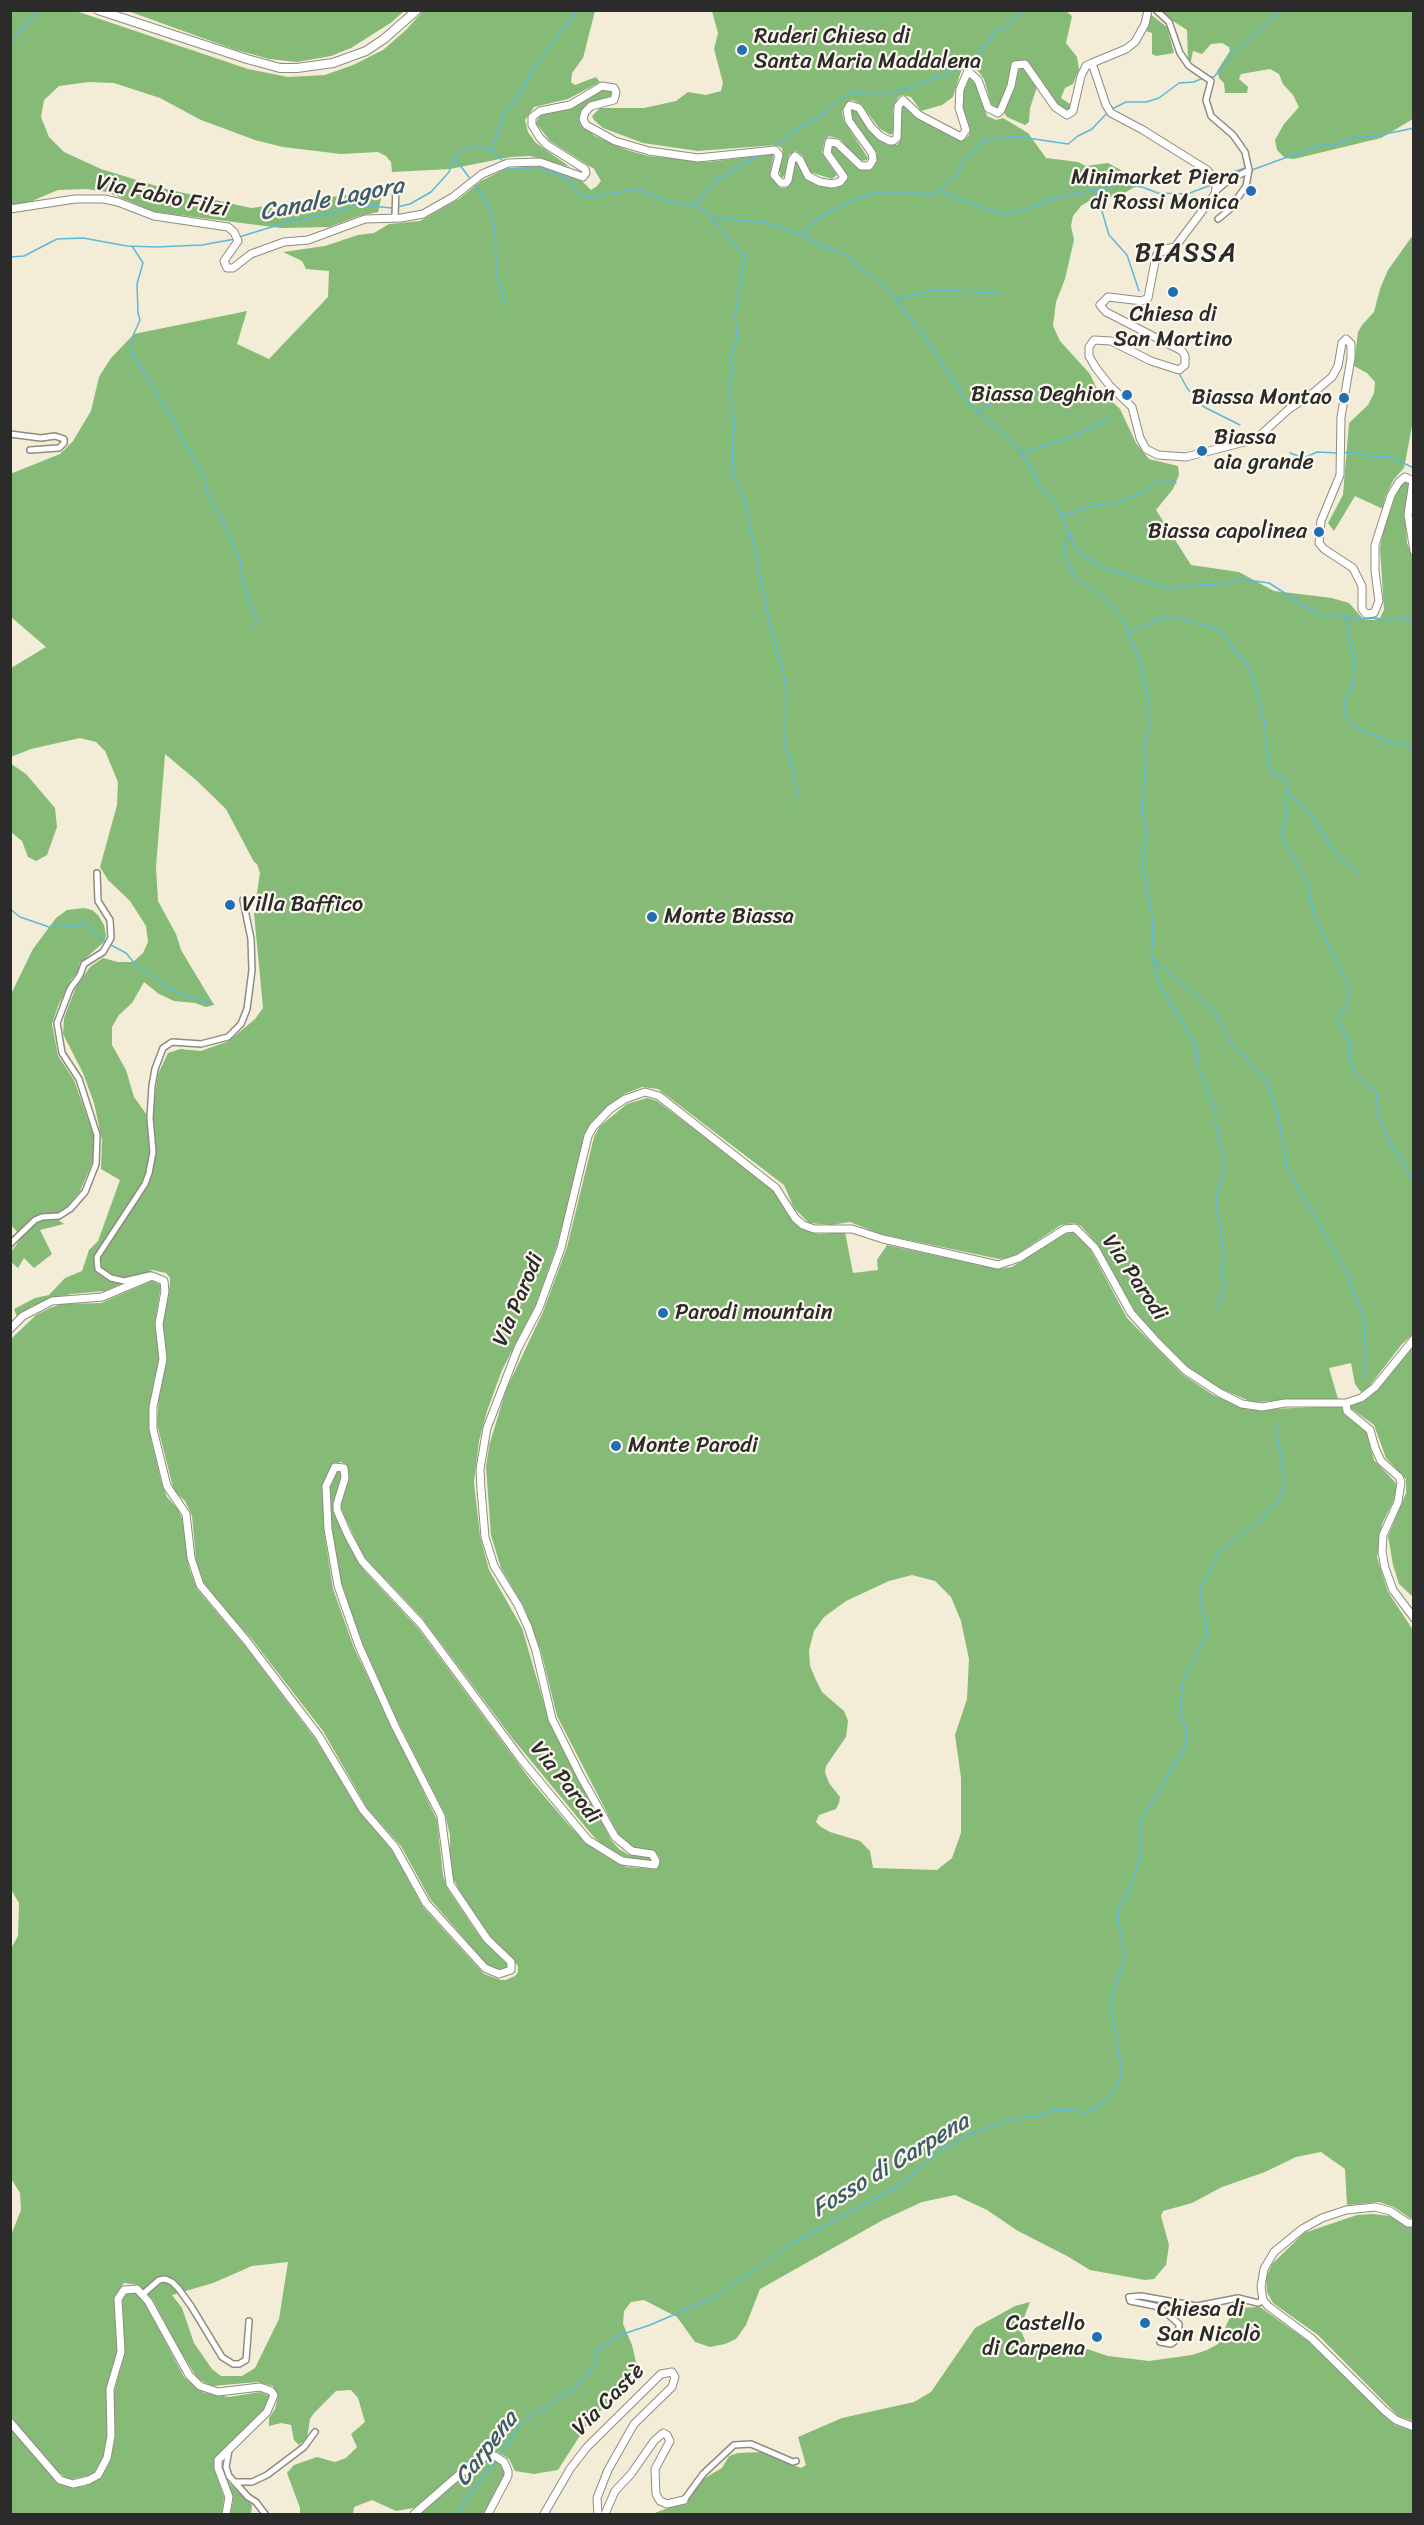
<!DOCTYPE html>
<meta charset="utf-8">
<style>
body{margin:0}
#map{position:relative;width:1424px;height:2525px;overflow:hidden;background:#f3ecd6;font-family:Sriracha,sans-serif}
canvas{display:block}
.frame{position:absolute;inset:0;border:12px solid #2b2b2b;pointer-events:none}
</style>
<div id="map">
<canvas width="1424" height="2525"></canvas>
<div class="frame"></div>
</div>
<script>
const ctx = document.querySelector('canvas').getContext('2d');
ctx.lineJoin = 'round';
function fillPath(path, color) {
  ctx.fillStyle = color;
  ctx.fill(path, 'evenodd');
}
function shape(rows) {
  const path = new Path2D();
  for (const r of rows) {
    path.moveTo(r[0], r[1]);
    for (let i = 2; i < r.length; i += 2) path.lineTo(r[i], r[i + 1]);
  }
  return path;
}
function trace(path, color, width, dash) {
  ctx.strokeStyle = color;
  ctx.lineWidth = width;
  ctx.lineCap = dash ? 'butt' : 'round';
  ctx.setLineDash(dash || []);
  ctx.stroke(path);
}
function drawText(font, color, halo, rows, align = 'center') {
  ctx.font = font + ' Sriracha,sans-serif';
  ctx.lineWidth = 4.5;
  ctx.setLineDash([]);
  ctx.textBaseline = 'middle';
  ctx.strokeStyle = halo;
  ctx.fillStyle = color;
  for (const [text, x, y, turn = 0] of rows) {
    ctx.save();
    ctx.translate(x, y);
    ctx.rotate((+turn || 0) * Math.PI / 180);
    ctx.textAlign = isNaN(turn) ? turn : align;
    if (halo) ctx.strokeText(text, 0, 0);
    ctx.fillText(text, 0, 0);
    ctx.restore();
  }
}
fillPath(shape([
 [1065,10,1072,16,1066,43,1077,57,1079,69,1073,84,1065,88,1061,98,1070,104,1071,109,1066,112,1056,104,1029,63,1025,61,1015,63,1010,81,999,106,996,108,991,104,984,79,979,72,969,66,961,71,953,97,942,105,921,111,911,97,902,95,898,97,893,109,893,132,891,135,880,129,861,104,852,100,847,102,842,112,844,121,868,158,867,160,860,161,840,139,829,136,825,139,822,153,837,175,832,179,810,172,803,156,796,151,789,155,785,174,783,177,781,177,779,170,783,154,782,148,776,145,698,151,643,143,603,128,594,120,592,116,600,108,644,108,676,101,688,92,706,95,721,91,723,83,714,49,718,33,712,11],
 [10,11,76,11,248,69,288,77,325,75,353,65,383,50,406,30,423,11,595,11,583,58,572,73,571,82,575,85,596,77,600,82,568,99,534,107,525,120,528,132,536,143,570,167,530,156,510,157,450,169,392,172,391,162,386,156,378,152,341,154,283,147,255,140,201,120,160,98,114,83,89,82,59,86,44,100,41,117,49,137,64,152,101,169,166,189,251,208,383,190,378,212,359,216,329,227,281,228,155,212,107,192,86,189,58,190,25,204,11,205],
 [128,11,404,11,392,22,351,48,331,56,297,62,269,59,233,49],
 [1161,11,1413,11,1413,119,1381,138,1294,159,1285,158,1277,150,1275,140,1284,124,1299,107,1293,95,1283,84,1279,74,1270,69,1241,74,1239,79,1248,87,1247,93,1225,93,1224,83,1219,78,1217,71,1230,51,1229,47,1222,43,1211,44,1202,54,1193,51,1191,61,1188,61,1187,30,1173,21],
 [1150,14,1167,27,1174,53,1156,56,1152,54,1152,33,1146,31],
 [1020,66,1031,76,1037,87,1030,108,1029,122,1025,125,1007,117,1003,111],
 [968,76,976,85,987,116,996,120,1003,118,1028,133,1046,158,1078,162,1086,166,1108,163,1139,180,1138,185,1121,195,1089,201,1081,206,1073,216,1071,226,1074,240,1065,279,1056,302,1053,326,1060,341,1090,374,1096,387,1120,409,1136,443,1149,459,1178,466,1179,475,1173,489,1156,510,1191,565,1239,572,1274,591,1332,598,1349,603,1363,619,1374,620,1380,618,1384,610,1380,548,1384,527,1398,489,1406,481,1409,482,1405,514,1407,543,1414,560,1413,1334,1402,1344,1364,1393,1360,1391,1355,1384,1351,1363,1329,1368,1338,1399,1252,1402,1221,1389,1188,1367,1162,1341,1135,1311,1097,1244,1081,1226,1075,1223,1061,1225,1019,1253,1009,1258,999,1259,880,1234,850,1222,831,1225,809,1223,794,1208,784,1185,658,1089,642,1087,624,1094,590,1124,585,1133,574,1188,556,1248,535,1307,502,1370,487,1411,479,1441,474,1482,480,1536,489,1570,522,1628,549,1721,611,1840,619,1849,629,1855,648,1857,653,1861,629,1859,604,1847,593,1836,513,1739,423,1619,364,1557,341,1509,340,1504,349,1477,347,1465,341,1462,334,1464,330,1468,323,1486,324,1531,333,1589,354,1648,437,1820,443,1875,447,1888,480,1937,505,1961,508,1966,504,1972,489,1967,430,1899,401,1846,367,1808,323,1731,251,1638,216,1600,203,1581,196,1560,192,1516,185,1501,174,1491,157,1424,159,1397,167,1358,162,1317,170,1285,170,1278,166,1273,152,1270,105,1291,71,1294,50,1300,32,1306,17,1317,14,1309,35,1298,49,1295,65,1278,82,1271,89,1250,98,1241,120,1180,101,1169,102,1140,94,1103,83,1073,63,1034,64,1018,76,987,90,967,103,958,118,962,133,962,143,953,148,942,146,926,130,901,108,880,100,867,117,805,118,782,105,751,96,742,80,738,31,749,11,757,11,668,46,647,11,617,10,474,60,454,73,441,91,411,99,377,111,358,134,334,247,311,237,344,269,359,328,297,329,271,306,269,302,261,283,252,325,246,358,235,374,233,389,224,420,221,459,199,481,181,507,168,541,167,582,181,591,190,597,186,601,181,594,169,550,141,536,123,540,115,569,109,600,91,608,90,612,92,611,97,588,103,581,111,580,124,595,136,627,150,648,156,707,162,774,154,770,173,780,188,786,188,790,183,795,160,807,180,820,186,835,188,843,184,847,176,831,153,831,146,836,146,852,164,864,170,874,167,877,160,877,153,854,121,850,112,851,109,856,110,873,134,887,144,897,145,900,141,901,109,902,105,905,104,916,117,954,138,965,139,969,135,970,129,962,109,963,90],
 [165,754,196,780,226,809,254,862,257,864,260,873,254,913,263,1008,255,1019,229,1041,201,1051,180,1049,168,1053,158,1074,153,1111,147,1115,134,1097,126,1070,112,1045,112,1027,119,1015,132,1003,144,982,159,994,174,1001,195,1003,206,1007,214,1005,181,950,176,934,158,901,156,867],
 [1413,235,1414,416,1404,468,1394,479,1385,497,1383,509,1355,496,1334,531,1328,523,1343,495,1349,423,1368,405,1374,393,1375,382,1367,373,1354,366,1358,332,1362,325,1374,312,1380,289,1388,270],
 [10,763,26,774,55,808,57,827,47,855,36,861,28,857,22,841,11,832],
 [84,908,92,910,98,915,104,925,106,936,104,942,80,963,77,973,71,980,58,1006,52,1024,58,1056,74,1080,93,1134,93,1161,80,1191,57,1219,64,1224,40,1230,52,1254,34,1268,24,1258,18,1268,11,1262,11,1252,22,1237,10,1224,10,996,33,949,56,918,67,910],
 [647,1098,657,1101,774,1189,787,1214,801,1229,819,1234,845,1232,853,1273,878,1270,877,1260,887,1245,998,1269,1012,1267,1063,1234,1073,1232,1089,1247,1127,1318,1182,1374,1213,1395,1249,1410,1341,1406,1345,1415,1366,1431,1374,1460,1395,1482,1397,1488,1393,1502,1382,1524,1377,1557,1388,1592,1413,1630,1413,2218,1410,2218,1394,2207,1379,2202,1347,2205,1345,2169,1321,2152,1296,2157,1265,2172,1222,2187,1192,2203,1163,2211,1161,2216,1169,2245,1166,2265,1154,2279,1145,2280,1090,2270,1067,2256,1018,2231,987,2210,955,2195,922,2202,883,2220,760,2289,746,2325,736,2339,725,2344,710,2347,695,2342,677,2317,644,2300,631,2302,624,2311,623,2324,632,2345,636,2362,634,2376,586,2426,558,2470,534,2474,515,2471,509,2459,498,2452,485,2453,467,2463,414,2508,396,2511,372,2500,354,2507,353,2514,300,2514,300,2508,287,2473,294,2465,317,2457,335,2462,346,2458,357,2447,351,2434,365,2422,358,2398,351,2390,336,2391,314,2413,310,2419,307,2438,299,2445,294,2440,291,2425,281,2423,269,2426,269,2418,275,2409,278,2396,273,2386,258,2382,212,2386,198,2379,175,2343,153,2300,138,2285,124,2283,114,2297,118,2352,106,2395,108,2437,105,2452,101,2464,92,2475,69,2480,57,2471,10,2416,11,2235,21,2210,20,2193,10,2177,10,1950,18,1936,19,1903,10,1888,10,1340,36,1315,50,1308,62,1304,101,1303,152,1281,161,1285,155,1323,159,1359,150,1406,149,1430,161,1481,167,1497,178,1509,183,1521,189,1568,197,1589,245,1646,316,1740,360,1812,393,1852,423,1907,484,1974,501,1980,506,1980,515,1976,518,1972,518,1966,490,1936,461,1894,453,1878,450,1859,450,1835,445,1814,395,1716,362,1643,341,1583,331,1529,330,1486,334,1473,338,1470,341,1470,342,1477,333,1508,335,1514,350,1547,364,1570,417,1627,532,1782,568,1824,585,1842,617,1863,627,1867,657,1869,660,1858,655,1851,633,1847,618,1834,557,1716,541,1651,524,1607,501,1568,491,1535,486,1467,489,1446,506,1390,543,1312,567,1247,594,1137,600,1126,627,1104],
 [912,1575,935,1581,951,1597,961,1621,969,1659,967,1699,955,1735,961,1778,961,1833,952,1858,937,1870,873,1868,870,1851,860,1841,830,1832,821,1827,816,1822,819,1815,836,1809,839,1803,840,1797,829,1783,825,1772,826,1766,846,1737,848,1721,844,1711,822,1692,816,1680,810,1666,809,1650,814,1631,824,1617,846,1601,889,1581],
 [288,2262,279,2319,255,2368,242,2376,221,2376,212,2369,194,2343,182,2308,172,2295,213,2283,252,2266],
 [1413,1344,1413,1597,1399,1584,1393,1565,1388,1536,1406,1493,1406,1479,1386,1458,1374,1425,1349,1407,1370,1397],
 [1373,2214,1390,2216,1407,2227,1413,2227,1413,2421,1398,2416,1318,2335,1273,2303,1267,2292,1266,2278,1272,2264,1304,2233,1357,2215],
 [130,2292,135,2293,144,2301,184,2377,196,2388,205,2393,229,2397,260,2392,270,2396,264,2410,216,2457,215,2471,224,2497,222,2514,11,2514,10,2428,53,2478,62,2485,72,2487,85,2486,102,2475,109,2460,115,2436,113,2396,125,2350,121,2304,124,2295],
 [1030,2302,1020,2328,1026,2343,1081,2347,1108,2356,1149,2361,1192,2355,1207,2350,1218,2344,1234,2308,1260,2307,1308,2341,1395,2425,1413,2431,1413,2514,652,2514,687,2501,703,2479,722,2468,729,2456,738,2453,761,2452,801,2468,806,2465,798,2437,842,2418,914,2402,931,2392,975,2328,1015,2306],
 [485,2460,499,2461,505,2470,504,2479,484,2514,418,2514],
 [226,2480,252,2505,251,2514,230,2514,233,2502]
]), '#86bb77');
trace(shape([
 [10,41,39,10],
 [1208,77,1214,77,1235,51,1283,10],
 [1112,109,1126,102,1146,102,1159,98,1179,83,1194,82,1203,78],
 [774,147,791,133,824,114,827,108,845,96,859,92,878,94,892,93,952,72,979,53,996,31,1007,27,1023,10],
 [492,150,504,113,515,101,536,65,577,10],
 [454,157,471,180],
 [507,166,509,169,539,167,549,171,567,179,578,193,588,197,637,189,668,202,695,205,703,209,745,256,735,315,737,338,730,360,733,369,729,392,731,395,732,415,735,427,732,439,733,476,744,497,769,620,783,672,786,689,785,745,793,769,798,802],
 [1252,170,1320,145,1335,145,1356,137,1371,137,1414,128],
 [1218,177,1245,168],
 [474,184,488,204,495,227,496,270,505,305],
 [940,191,981,207,1005,214,1037,206,1051,199,1121,184,1142,187,1158,193,1187,194,1214,184],
 [1093,193,1098,198,1109,235,1127,255,1139,291],
 [695,204,715,181,759,155],
 [397,207,410,204,431,192,449,172,454,157,463,149,479,147,492,150,504,162],
 [710,217,767,223,801,234,822,246,845,254,862,269,880,281,923,334,968,403,1015,444,1034,473,1038,486,1054,500,1078,552,1102,567,1168,588,1210,584,1220,586,1241,579,1269,583,1321,616,1338,615,1355,619,1375,618,1387,620,1414,618],
 [802,234,816,220,832,210,875,192,913,192,927,195,936,193,957,175,964,160,983,141,1014,136,1068,144,1078,136,1092,129,1108,112],
 [239,237,291,221,331,214,345,208,370,206,392,208],
 [132,246,143,263,137,284,138,313,140,320,132,338,131,351,176,425,182,440,193,456,205,480,207,492,228,532,240,561,243,584,256,618,255,628],
 [10,257,24,256,57,239,83,238,127,246,156,247,202,245,235,239],
 [894,299,935,290,1000,293],
 [1180,375,1187,388,1204,407,1240,425],
 [978,411,1007,395,1019,395,1036,389,1063,391],
 [1022,453,1078,434,1111,418],
 [1290,453,1304,458,1317,452,1338,453],
 [1343,453,1352,452,1375,457,1388,456,1414,468],
 [1061,516,1092,506,1121,501,1139,494,1155,483,1176,483],
 [1069,532,1064,548,1068,565,1077,579,1108,601,1125,623,1140,662,1149,701,1147,709,1150,723,1143,750,1146,759,1142,811,1147,833,1142,863,1152,917,1153,943,1151,951,1160,986,1197,1047,1196,1060,1216,1113,1215,1121,1223,1156,1224,1171,1216,1198,1224,1257,1221,1274,1226,1280,1217,1309],
 [1343,617,1349,623,1349,642,1355,663,1352,688,1346,697,1344,706,1348,721,1357,728,1393,743,1402,743,1414,749],
 [1128,631,1147,625,1157,619,1172,617,1218,629,1230,642,1235,652,1244,659,1248,668,1254,680,1264,720,1269,765,1273,773,1287,780,1288,784,1285,799,1287,813,1282,833,1283,839,1308,883,1313,912,1350,991,1347,1005,1336,1020,1351,1043,1348,1053,1356,1075,1376,1092,1379,1119,1389,1142,1403,1161,1414,1184],
 [1287,792,1311,814,1336,855,1360,875],
 [10,909,20,917,52,928,58,925,75,927,84,922,105,942],
 [109,944,126,953,136,965,166,986,183,995,213,1004],
 [1154,960,1216,1013,1228,1039,1268,1082,1278,1115,1287,1168,1347,1273,1364,1320,1366,1358,1363,1377],
 [499,2455,521,2424,536,2412,545,2410,563,2394,571,2392,596,2364,596,2350,620,2335,650,2325,715,2297,793,2243,900,2185,940,2150,973,2133,1015,2118,1037,2116,1054,2110,1088,2112,1107,2100,1113,2093,1122,2074,1110,2001,1124,1960,1124,1951,1118,1922,1119,1907,1128,1893,1141,1856,1141,1816,1154,1800,1186,1745,1187,1732,1180,1716,1180,1703,1184,1679,1206,1637,1207,1629,1201,1604,1201,1590,1206,1577,1221,1549,1259,1522,1281,1497,1284,1487,1283,1470,1275,1424],
 [456,2514,496,2459]
]), '#5db9db', 1.5);
const minor = shape([
 [1156,10,1169,22,1180,53,1189,66,1211,81,1206,100,1211,116,1233,135,1245,152,1249,170,1246,186,1229,210,1218,219],
 [1217,190,1228,181,1249,170],
 [395,217,396,185],
 [10,434,41,438,55,436,64,439,64,443,59,448,30,450],
 [10,1244,35,1220,42,1217,59,1216,70,1209,85,1192,96,1164,97,1135,79,1079,62,1053,57,1023,70,989,80,975,84,964,103,952,111,938,110,920,98,901,97,873],
 [150,1275,124,1281,111,1278,98,1269,97,1257,145,1184,149,1173,153,1152,150,1118,152,1086,155,1069,163,1048,172,1042,201,1044,228,1037,241,1024,247,1009,252,970,251,939,243,900],
 [143,2294,159,2280,165,2279,172,2282,178,2288,191,2306,222,2357,233,2364,239,2364,246,2360,249,2321],
 [1160,2342,1171,2344,1174,2342,1179,2330,1179,2324,1164,2311,1155,2306,1130,2301,1129,2297,1141,2296,1197,2306,1238,2298,1258,2303,1263,2300],
 [229,2450,226,2467,229,2476,248,2497,256,2502,265,2514],
 [235,2482,252,2482,267,2475,304,2447,315,2432],
 [684,2500,703,2474,734,2445,751,2444,793,2462,796,2461]
]);
const tertiary = shape([
 [1092,63,1126,49,1135,42,1145,24,1148,10],
 [10,209,75,199,104,199,118,202,154,216,228,227,234,232,238,241,224,261,227,268,233,268,251,254,284,242,308,240,365,219,401,218,423,214,453,197,482,174,508,163,540,162,583,177,586,173,585,169,547,145,540,138,532,125,532,117,540,111,570,105,602,86,614,88,616,92,614,100,591,106,585,112,583,119,586,125,615,141,649,151,698,158,775,150,779,155,774,175,781,183,786,183,788,180,792,160,795,156,800,160,808,176,820,182,832,184,840,182,844,177,827,153,829,142,837,143,861,166,869,166,873,160,872,153,849,121,847,110,850,105,859,108,871,127,880,136,890,141,893,141,897,138,898,106,903,100,919,115,961,137,966,130,959,108,960,89,968,71,978,80,988,108,998,113,1001,110,1011,86,1015,65,1025,64,1055,107,1067,115,1073,111,1081,76,1086,66,1092,63,1106,105,1111,113,1143,130,1207,170,1217,182,1215,194,1175,247,1166,249,1156,256,1148,298,1142,301,1108,297,1100,305,1106,312,1182,351,1185,356,1185,365,1179,370,1151,361,1111,341,1094,340,1089,347,1089,356,1096,368,1110,386,1132,407,1140,438,1146,449,1158,455,1186,457,1256,439,1289,409,1313,393,1332,377,1338,366,1342,343,1346,339,1351,344,1351,358,1341,417,1340,475,1321,521,1319,543,1324,549,1353,568,1362,586,1362,609,1366,614,1374,613,1379,601,1375,571,1375,545,1391,495,1399,482,1405,477,1413,481,1408,515,1414,551],
 [10,1329,23,1316,52,1301,102,1297,152,1276,164,1281,165,1291,159,1324,163,1359,153,1407,153,1429,167,1486,186,1514,191,1558,200,1585,246,1640,319,1736,363,1810,395,1847,426,1903,485,1968,499,1974,511,1970,511,1962,487,1939,450,1884,441,1816,395,1726,359,1646,338,1586,328,1529,326,1486,335,1467,344,1468,345,1478,337,1504,337,1510,348,1535,362,1561,421,1624,521,1759,588,1840,622,1861,655,1865,656,1861,652,1854,632,1851,615,1837,581,1777,552,1719,536,1651,528,1627,518,1605,494,1566,485,1537,481,1489,480,1469,487,1428,518,1348,539,1308,561,1248,588,1136,593,1127,610,1109,625,1099,645,1092,659,1096,776,1188,795,1218,803,1225,814,1229,852,1229,883,1239,998,1265,1019,1258,1065,1229,1075,1228,1095,1248,1131,1313,1157,1342,1185,1370,1220,1393,1242,1404,1262,1407,1285,1403,1346,1403,1361,1398,1375,1387,1414,1339],
 [1346,1403,1347,1411,1370,1430,1375,1448,1381,1461,1399,1477,1401,1482,1398,1502,1383,1535,1382,1552,1385,1568,1393,1590,1414,1618],
 [1414,2223,1408,2223,1390,2211,1375,2207,1346,2210,1322,2218,1302,2229,1274,2252,1264,2269,1261,2287,1263,2300,1268,2306,1311,2338,1385,2411,1396,2420,1414,2427],
 [10,2422,60,2480,73,2484,89,2480,98,2475,107,2458,111,2436,110,2389,121,2352,118,2299,124,2290,137,2289,148,2301,189,2375,200,2386,218,2392,260,2387,271,2391,274,2395,267,2412,218,2460,218,2468,229,2497,226,2514],
 [414,2514,475,2461,487,2456,495,2456,504,2462,508,2471,508,2476,488,2514],
 [544,2514,570,2469,587,2447,661,2374,672,2372,675,2377,672,2387,634,2424,608,2470,597,2498,598,2514],
 [605,2514,615,2491,631,2474,654,2441,663,2433,667,2435,670,2441,655,2469,656,2494,660,2501,667,2504,684,2500]
]);
const secondary = shape([
 [98,10,247,59,280,68,297,68,333,63,366,51,384,39,417,10]
]);
trace(minor, '#8f8c80', 8);
trace(tertiary, '#8f8c80', 9);
trace(secondary, '#8f8c80', 10);
trace(minor, '#fff', 5);
trace(tertiary, '#fff', 7);
trace(secondary, '#fff', 8);
for (const [x, y, r, color] of [
 [742,50,6,"#1f6fb2"],
 [1251,191,6,"#1f6fb2"],
 [1173,292,6,"#1f6fb2"],
 [1127,395,6,"#1f6fb2"],
 [1344,398,6,"#1f6fb2"],
 [1202,451,6,"#1f6fb2"],
 [1319,532,6,"#1f6fb2"],
 [230,905,6,"#1f6fb2"],
 [652,917,6,"#1f6fb2"],
 [663,1313,6,"#1f6fb2"],
 [616,1446,6,"#1f6fb2"],
 [1145,2323,6,"#1f6fb2"],
 [1097,2337,6,"#1f6fb2"]
]) {
  const dot = new Path2D();
  dot.arc(x, y, r, 0, 2 * Math.PI);
  ctx.fillStyle = color;
  ctx.fill(dot);
  trace(dot, '#fbf7ec', 2);
}
drawText('22px', '#2b2b2b', '#fbf7ec', [
 ["Ruderi Chiesa di",754,37],
 ["Santa Maria Maddalena",754,62],
 ["Minimarket Piera",1239,178,"right"],
 ["di Rossi Monica",1239,203,"right"],
 ["Chiesa di",1173,315,"center"],
 ["San Martino",1173,340,"center"],
 ["Biassa Deghion",1115,395,"right"],
 ["Biassa Montao",1332,398,"right"],
 ["Biassa",1214,438],
 ["aia grande",1214,463],
 ["Biassa capolinea",1307,532,"right"],
 ["Villa Baffico",242,905],
 ["Monte Biassa",664,917],
 ["Parodi mountain",675,1313],
 ["Monte Parodi",628,1446],
 ["Chiesa di",1157,2310],
 ["San Nicolò",1157,2335],
 ["Castello",1085,2324,"right"],
 ["di Carpena",1085,2349,"right"]
], 'left');
drawText('22px', '#2b2b2b', '#fbf7ec', [
 ["Via Fabio Filzi",162,197,12],
 ["Via Parodi",1134,1278,56],
 ["Via Parodi",519,1300,-67],
 ["Via Parodi",565,1783,51],
 ["Via Castè",609,2400,-45]
]);
drawText('italic 24px', '#3c5d69', '#fbf7ec', [
 ["Canale Lagora",332,200,-11],
 ["Fosso di Carpena",891,2166,-31],
 ["Carpena",487,2449,-52]
]);
ctx.letterSpacing = '1.5px';
drawText('26px', '#2b2b2b', '#fbf7ec', [
 ["BIASSA",1186,254]
]);
ctx.letterSpacing = '0px';
</script>
